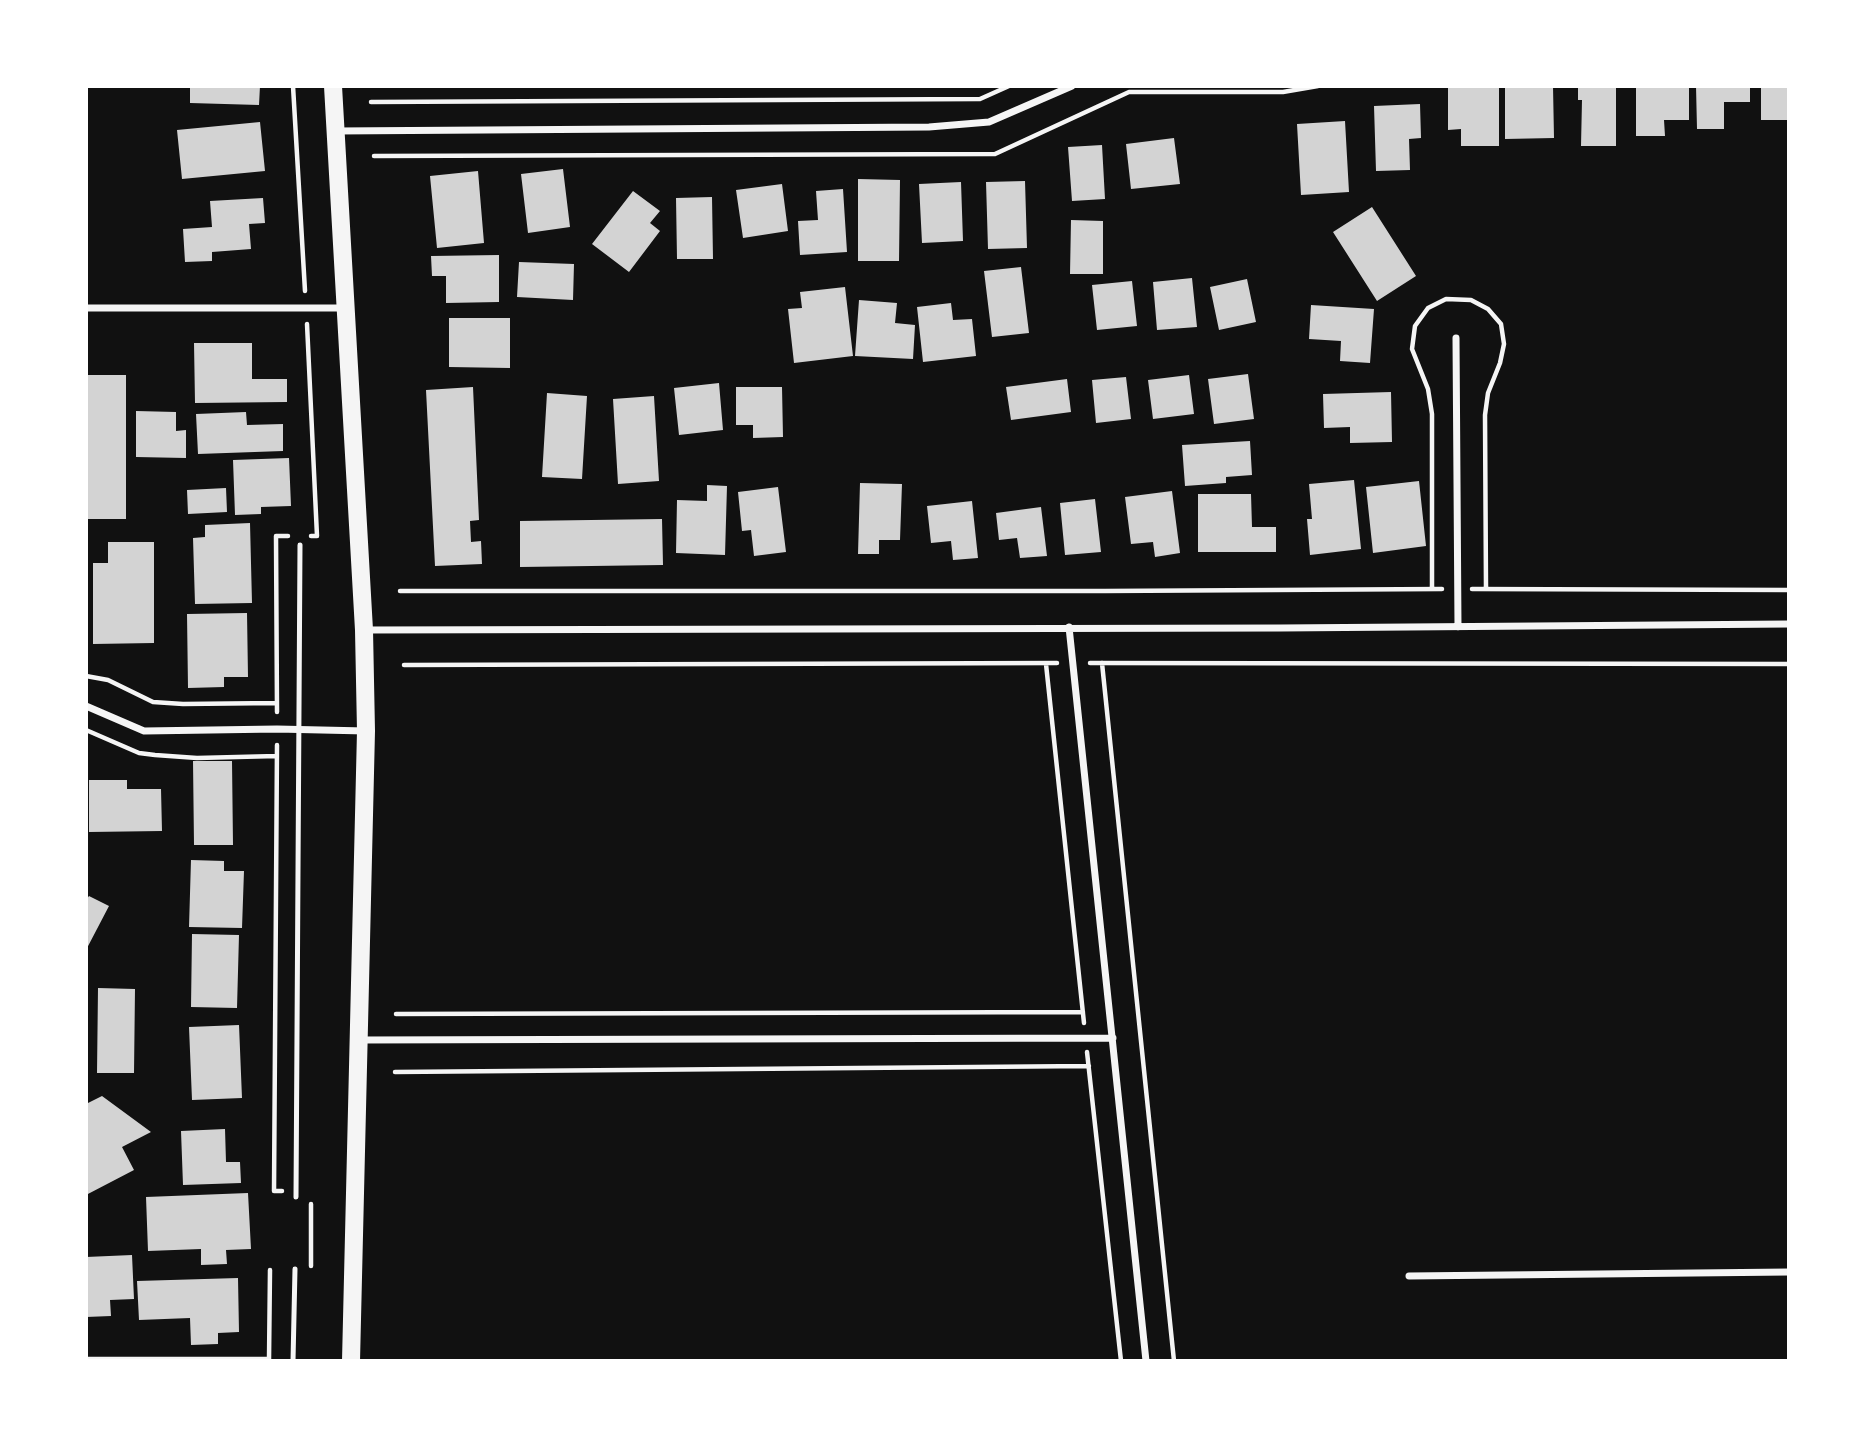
<!DOCTYPE html>
<style>
body{margin:0}
#map{position:relative;width:1875px;height:1447px;overflow:hidden;background:#111;font-family:"Varela Round",sans-serif}
canvas{display:block}
.frame{position:absolute;inset:0;border:88px solid #fff;pointer-events:none}
</style>
<div id="map">
<canvas width="1875" height="1447"></canvas>
<div class="frame"></div>
</div>
<script>
const ctx = document.querySelector('canvas').getContext('2d');
ctx.lineJoin = 'round';
function fillPath(path, color) {
  ctx.fillStyle = color;
  ctx.fill(path, 'evenodd');
}
function shape(rows) {
  const path = new Path2D();
  for (const r of rows) {
    path.moveTo(r[0], r[1]);
    for (let i = 2; i < r.length; i += 2) path.lineTo(r[i], r[i + 1]);
  }
  return path;
}
function trace(path, color, width, dash) {
  ctx.strokeStyle = color;
  ctx.lineWidth = width;
  ctx.lineCap = dash ? 'butt' : 'round';
  ctx.setLineDash(dash || []);
  ctx.stroke(path);
}
fillPath(shape([
 [190,86,260,86,259,105,190,103],
 [1448,86,1499,86,1499,146,1461,146,1461,129,1448,130],
 [1505,86,1553,86,1554,138,1505,139],
 [1578,86,1616,86,1616,146,1581,146,1582,100,1578,100],
 [1636,86,1689,86,1689,120,1664,120,1665,136,1636,136],
 [1696,86,1750,86,1750,102,1724,102,1724,129,1697,129],
 [1761,86,1789,86,1789,120,1761,120],
 [1420,104,1421,138,1409,139,1410,170,1376,171,1374,106],
 [1345,121,1349,192,1301,195,1297,124],
 [260,122,265,171,182,179,177,130],
 [1174,138,1180,184,1131,189,1126,144],
 [1102,145,1105,199,1072,201,1068,147],
 [563,169,570,227,528,233,521,174],
 [478,171,484,243,437,248,430,176],
 [858,179,900,180,899,261,858,261],
 [1025,181,1027,248,988,249,986,182],
 [961,182,963,241,922,243,919,184],
 [782,184,788,231,743,238,736,190],
 [843,189,847,252,800,255,798,221,818,220,816,191],
 [633,191,660,211,650,223,660,231,629,272,592,244],
 [712,197,713,259,677,259,676,198],
 [263,198,265,223,249,224,251,249,212,252,212,261,185,262,183,229,212,227,210,201],
 [1372,207,1416,276,1377,301,1333,232],
 [1071,220,1103,221,1103,274,1070,274],
 [499,255,499,302,446,303,446,276,432,276,431,256],
 [519,262,574,264,573,300,517,297],
 [1021,267,1029,333,992,337,984,271],
 [1192,278,1197,327,1157,330,1153,282],
 [1247,279,1256,322,1219,330,1210,287],
 [1132,281,1137,326,1097,330,1092,285],
 [845,287,853,356,794,363,788,309,802,308,800,292],
 [859,300,897,303,895,323,915,325,913,359,855,356],
 [951,303,953,320,972,319,976,356,923,362,917,307],
 [1311,305,1374,309,1370,363,1340,361,1341,341,1309,339],
 [449,318,510,318,510,368,449,367],
 [194,343,252,343,252,379,287,379,287,402,195,403],
 [1248,374,1254,419,1214,424,1208,379],
 [86,375,126,375,126,519,86,519],
 [1189,375,1194,414,1153,419,1148,380],
 [1126,377,1131,419,1096,423,1092,380],
 [1067,379,1071,412,1011,420,1006,387],
 [719,383,723,430,679,435,674,388],
 [473,387,479,520,470,521,471,542,481,541,482,564,435,566,426,390],
 [736,387,782,387,783,437,753,438,753,425,736,425],
 [1391,392,1392,442,1350,443,1350,427,1324,428,1323,394],
 [547,393,587,396,582,479,542,477],
 [654,396,659,481,618,484,613,399],
 [136,411,176,412,176,431,186,430,186,458,136,457],
 [246,412,247,425,283,424,283,451,198,454,196,414],
 [1250,441,1252,475,1226,477,1226,483,1185,486,1182,445],
 [289,458,291,506,261,507,261,514,235,515,233,460],
 [1354,480,1361,549,1310,555,1307,519,1312,519,1309,484],
 [1419,481,1426,546,1373,553,1366,487],
 [860,483,902,484,900,540,879,540,879,554,858,554],
 [707,485,727,486,725,555,676,553,677,500,707,501],
 [778,487,786,552,754,556,751,530,742,531,738,492],
 [226,488,227,512,188,514,187,490],
 [1172,491,1180,553,1155,557,1153,542,1131,544,1125,497],
 [1198,494,1251,494,1252,527,1276,527,1276,552,1198,552],
 [1095,499,1101,552,1065,555,1060,503],
 [972,501,978,558,953,560,951,541,931,543,927,506],
 [1041,507,1047,556,1020,558,1017,538,999,540,996,513],
 [662,519,663,565,520,567,520,521],
 [250,523,252,603,195,604,193,538,205,537,205,525],
 [108,542,154,542,154,643,93,644,93,563,108,563],
 [247,613,248,677,224,677,224,687,188,688,187,614],
 [193,761,232,761,233,845,194,845],
 [89,780,127,780,127,789,161,789,162,831,89,832],
 [191,860,224,861,224,871,244,871,242,928,189,927],
 [89,896,109,906,86,950,86,900],
 [192,934,239,935,237,1008,191,1007],
 [98,988,135,989,134,1073,97,1073],
 [239,1025,242,1098,192,1100,189,1027],
 [102,1096,151,1132,122,1147,134,1170,86,1195,86,1104],
 [225,1129,226,1162,240,1162,241,1183,183,1185,181,1131],
 [248,1193,251,1249,226,1250,227,1264,201,1265,201,1249,148,1251,146,1197],
 [132,1255,134,1299,110,1300,111,1316,86,1317,86,1257],
 [238,1278,239,1332,218,1333,218,1344,191,1345,190,1318,139,1320,137,1281]
]), '#d3d3d3');
trace(shape([
 [293,86,305,291],
 [371,102,980,99,1009,86],
 [374,156,995,154,1129,92,1283,92,1318,86],
 [307,324,317,536,311,536],
 [1432,588,1432,414,1428,389,1412,349,1415,326,1428,308,1446,299,1471,300,1488,309,1501,324,1504,344,1500,363,1488,393,1485,415,1486,589],
 [1472,589,1789,590],
 [400,591,1105,591,1442,589],
 [1090,663,1789,664],
 [1102,663,1174,1361],
 [1046,664,1084,1023],
 [404,665,1057,663],
 [86,676,108,680,153,702,183,704,277,703],
 [277,712,276,536,288,536],
 [86,730,139,753,155,755,197,758,277,756],
 [277,745,274,1191,282,1191],
 [396,1014,1083,1012],
 [1087,1052,1121,1361],
 [395,1072,1089,1066],
 [311,1266,311,1204],
 [86,1359,269,1359],
 [269,1360,270,1270]
]), '#f5f5f5', 4.5);
trace(shape([
 [296,1197,300,545],
 [293,1361,295,1269]
]), '#f5f5f5', 5);
trace(shape([
 [336,131,929,127,989,122,1072,86],
 [86,308,345,308],
 [1456,338,1458,627],
 [1069,627,1146,1361],
 [365,630,1281,628,1789,624],
 [86,706,144,731,277,729,366,731],
 [361,1040,1113,1038],
 [1409,1276,1789,1272]
]), '#f5f5f5', 7);
trace(shape([
 [333,86,364,630,366,731,351,1361]
]), '#f5f5f5', 18);
</script>
